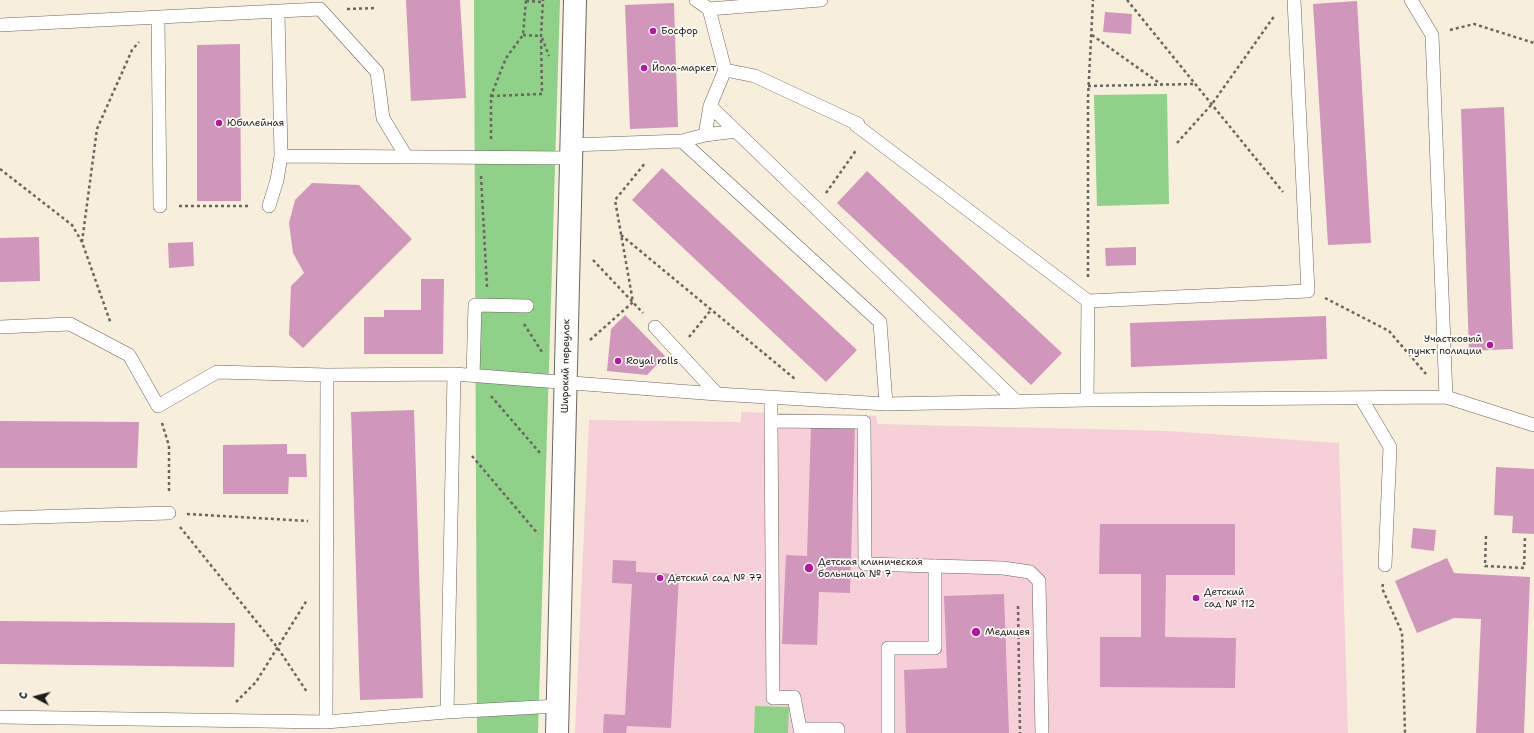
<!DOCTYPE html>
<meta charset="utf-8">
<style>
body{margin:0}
#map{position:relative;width:1534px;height:733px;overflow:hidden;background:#f8eedc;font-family:"Shantell Sans",sans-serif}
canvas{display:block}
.north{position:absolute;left:16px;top:677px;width:40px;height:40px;-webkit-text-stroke:3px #fdfcf7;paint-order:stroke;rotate:277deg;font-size:11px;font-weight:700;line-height:16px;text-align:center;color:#1c1c1c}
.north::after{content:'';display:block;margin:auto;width:14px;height:18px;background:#1c1c1c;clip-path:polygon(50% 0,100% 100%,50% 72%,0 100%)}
</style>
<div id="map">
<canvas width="1534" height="733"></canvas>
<div class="north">С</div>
</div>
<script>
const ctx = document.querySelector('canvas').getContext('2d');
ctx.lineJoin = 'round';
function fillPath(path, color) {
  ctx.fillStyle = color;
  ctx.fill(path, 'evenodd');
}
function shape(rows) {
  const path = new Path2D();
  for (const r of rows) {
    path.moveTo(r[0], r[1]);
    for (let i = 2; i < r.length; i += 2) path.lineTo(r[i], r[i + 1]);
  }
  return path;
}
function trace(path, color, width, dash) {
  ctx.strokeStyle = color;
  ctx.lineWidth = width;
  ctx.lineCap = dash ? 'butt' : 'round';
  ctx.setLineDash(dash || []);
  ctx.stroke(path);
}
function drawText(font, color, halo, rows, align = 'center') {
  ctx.font = font + ' "Shantell Sans",sans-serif';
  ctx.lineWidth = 3.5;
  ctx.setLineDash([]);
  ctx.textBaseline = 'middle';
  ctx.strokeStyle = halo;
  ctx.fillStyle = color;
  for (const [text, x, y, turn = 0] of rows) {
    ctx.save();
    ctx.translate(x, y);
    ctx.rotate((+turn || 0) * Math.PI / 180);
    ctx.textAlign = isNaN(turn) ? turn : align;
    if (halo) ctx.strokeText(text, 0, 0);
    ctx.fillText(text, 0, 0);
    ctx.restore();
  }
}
fillPath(shape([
 [741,412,876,416,878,424,1169,431,1339,443,1348,733,575,733,589,420,741,422]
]), '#f6cfd8');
fillPath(shape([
 [474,0,560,0,538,733,477,733],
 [1167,94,1169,204,1097,206,1094,95],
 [755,706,789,707,788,733,754,733]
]), '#8fd189');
fillPath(shape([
 [406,0,460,0,466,98,411,101],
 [1357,1,1371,243,1328,245,1313,4],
 [674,3,678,127,630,129,625,5],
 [1105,12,1132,14,1131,34,1103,32],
 [240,44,241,201,197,201,197,45],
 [1504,107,1513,349,1469,351,1461,109],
 [662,168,857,350,826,382,632,200],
 [867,171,1062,353,1031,385,837,203],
 [312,183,359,185,412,239,303,348,289,335,291,286,304,273,293,253,289,223,295,200],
 [39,237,40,281,0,282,0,238],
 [193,242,194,266,169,268,168,243],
 [1136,247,1136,265,1106,266,1105,248],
 [421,279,444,279,443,354,364,354,364,317,384,317,384,310,421,310],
 [625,315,665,356,647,375,607,371,611,329],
 [1326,316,1327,359,1131,367,1130,323],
 [414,410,423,698,360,700,351,412],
 [0,421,139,422,137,468,0,468],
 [811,424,855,425,850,593,819,592,817,645,782,644,786,555,807,556],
 [287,444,287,454,306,454,307,477,289,477,288,494,223,494,223,445],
 [1496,467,1534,469,1534,534,1512,533,1513,516,1494,515],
 [1100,524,1235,524,1235,575,1166,575,1165,637,1236,638,1235,688,1100,687,1100,637,1141,637,1141,574,1099,574],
 [1413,528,1436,530,1434,551,1411,548],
 [1447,558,1454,573,1530,577,1524,733,1476,733,1481,619,1454,618,1417,633,1395,581],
 [613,560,636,561,636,572,679,574,671,728,627,726,626,733,603,733,604,714,625,715,632,584,612,583],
 [1004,594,1009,733,906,733,904,670,947,668,944,596],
 [0,621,235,623,234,667,0,664]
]), '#d096bb');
const service = shape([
 [696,0,709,9,821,0],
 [1411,0,1432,35,1446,397],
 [158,18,160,206],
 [0,25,320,9,377,72,383,118,406,156],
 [725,70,755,76,858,124,856,125,1088,301],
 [710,106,1017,402],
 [705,135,736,131],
 [682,141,705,135,710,106,725,70,709,9],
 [571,145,682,141,880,322,886,404],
 [281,156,571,158],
 [269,206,277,180,281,156,278,12],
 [0,327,70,324,129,355,158,406,217,372,327,375,454,374,717,394,886,404,1087,400,1446,397,1534,425],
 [655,327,717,394],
 [473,376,475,305,527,306],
 [771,397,771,421],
 [1361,398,1390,447,1385,565],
 [1087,400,1088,301,1308,291,1294,0],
 [0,518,169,513],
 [447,712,454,374],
 [0,717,326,722,447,712,558,706],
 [326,722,327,375],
 [838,733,838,729,800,729,794,697,773,698,771,421,864,422,865,564,1003,568,1030,572,1039,581,1042,733],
 [888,733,888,648,935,648,935,566]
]);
const tertiary = shape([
 [557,733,575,0]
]);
trace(service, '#69665f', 14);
trace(tertiary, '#69665f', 24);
trace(shape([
 [1127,0,1283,192],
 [526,1,543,2],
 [347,9,377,8],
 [1450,30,1474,24,1534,43],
 [523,35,541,36],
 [1092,35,1162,85],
 [542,38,549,56],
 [1088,86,1196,84],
 [491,96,542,94,541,36,543,0],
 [491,139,491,96,506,58,523,35,526,0],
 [1177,143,1212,104,1275,15],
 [0,169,72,225,82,242,111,324],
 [481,176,487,287],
 [826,193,857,149],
 [179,206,250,206],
 [621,235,795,379],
 [82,242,97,129,132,50,139,42],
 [593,260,643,313],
 [1088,277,1088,97,1093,0],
 [1325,298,1389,331,1426,374],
 [524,324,542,352],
 [689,337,711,310],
 [590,340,633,302,615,200,646,162],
 [491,396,540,453],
 [162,423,169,446,169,494],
 [472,456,538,534],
 [187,514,308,521],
 [180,527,277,647,307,692],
 [1486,536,1485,566,1524,568,1525,538],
 [1383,584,1382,588,1402,633,1405,733],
 [1018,606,1020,733],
 [236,702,256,682,307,600]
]), '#69665f', 2.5, [3, 3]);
trace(service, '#fff', 13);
trace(tertiary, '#fff', 22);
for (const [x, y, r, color] of [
 [653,31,4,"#b5179e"],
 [644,68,4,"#b5179e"],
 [219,123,4,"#b5179e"],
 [1490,345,4,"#b5179e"],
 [618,361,4,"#b5179e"],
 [809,568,5,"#b5179e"],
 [660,578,4,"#b5179e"],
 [1196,598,4,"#b5179e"],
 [976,632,5,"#b5179e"]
]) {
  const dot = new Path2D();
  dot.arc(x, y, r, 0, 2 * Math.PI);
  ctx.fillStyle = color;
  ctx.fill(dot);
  trace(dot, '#fdfcf7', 1.5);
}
drawText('10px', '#1c1c1c', '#fdfcf7', [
 ["Босфор",661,31],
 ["Йола-маркет",652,68],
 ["Юбилейная",227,123],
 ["Участковый",1482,339,"right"],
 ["пункт полиции",1482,351,"right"],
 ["Royal rolls",626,361],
 ["Детская клиническая",818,562],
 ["больница № 7",818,574],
 ["Детский сад № 77",668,578],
 ["Детский",1204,592],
 ["сад № 112",1204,604],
 ["Медицея",985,632]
], 'left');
drawText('10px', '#1c1c1c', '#fdfcf7', [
 ["Широкий переулок",566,366,-89]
]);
</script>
